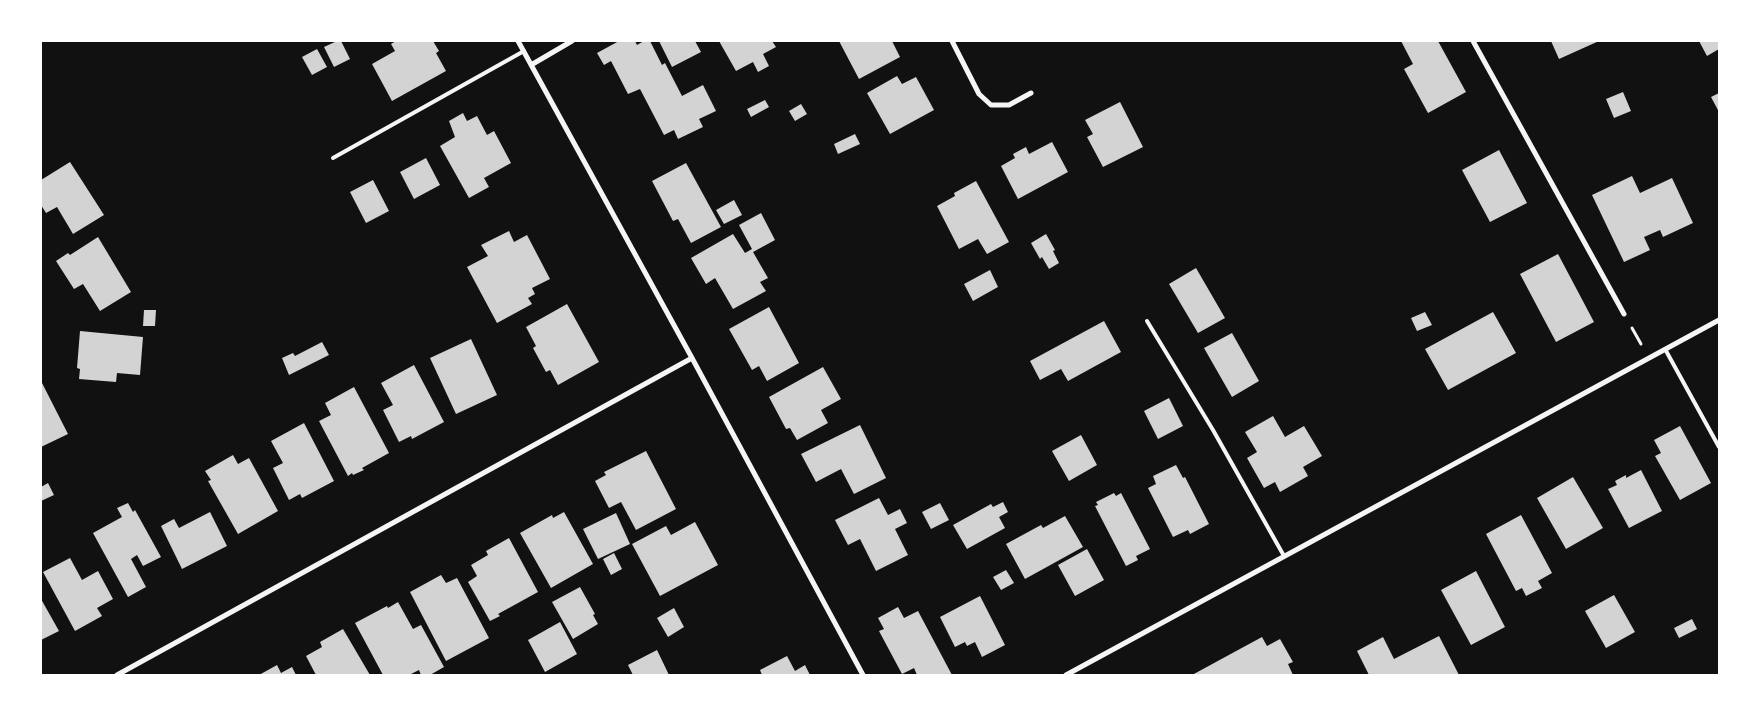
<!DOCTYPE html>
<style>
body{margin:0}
#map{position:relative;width:1760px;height:716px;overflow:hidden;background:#111;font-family:Arial,sans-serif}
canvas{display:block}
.frame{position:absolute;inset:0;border:42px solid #fff;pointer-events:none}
</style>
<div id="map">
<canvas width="1760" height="716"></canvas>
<div class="frame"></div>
</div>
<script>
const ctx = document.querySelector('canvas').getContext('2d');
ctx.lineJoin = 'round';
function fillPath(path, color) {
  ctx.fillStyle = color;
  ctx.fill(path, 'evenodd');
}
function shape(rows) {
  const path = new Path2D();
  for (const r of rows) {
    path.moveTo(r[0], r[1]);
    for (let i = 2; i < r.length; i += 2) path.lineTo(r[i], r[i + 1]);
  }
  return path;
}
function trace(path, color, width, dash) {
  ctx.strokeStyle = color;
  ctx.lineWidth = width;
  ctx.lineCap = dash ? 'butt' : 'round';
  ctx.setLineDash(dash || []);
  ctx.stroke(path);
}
fillPath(shape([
 [337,41,341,41,350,59,334,67,324,47],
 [396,41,433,41,439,51,436,53,446,71,392,101,372,64,395,51,391,44],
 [619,41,635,41,637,45,644,41,650,41,662,65,665,63,682,96,703,85,716,111,699,119,703,127,678,139,674,130,664,135,640,89,628,94,611,61,604,65,597,53],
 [659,41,695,41,701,52,672,67],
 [719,41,772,41,776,47,763,54,769,66,758,72,753,62,736,71],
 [839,41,892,41,900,57,859,79],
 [1401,41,1438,41,1466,92,1428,113,1404,69,1413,64],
 [1551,41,1599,41,1559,59],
 [1699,41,1719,41,1719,49,1707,56],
 [317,49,327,67,312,75,302,57],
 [897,76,902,84,916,77,934,110,890,134,867,93],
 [1623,92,1631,111,1614,118,1606,99],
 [1719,93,1719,112,1711,97],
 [765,100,769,107,751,117,747,109],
 [1120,102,1143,147,1103,167,1087,137,1093,134,1085,120],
 [801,104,807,114,795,121,789,111],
 [463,113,467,121,477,116,487,135,494,131,511,163,484,178,489,187,469,198,440,146,455,137,449,121],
 [855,134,860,144,838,154,834,144],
 [1052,142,1068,172,1018,199,1001,166,1015,158,1013,154,1026,147,1029,154],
 [1499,150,1527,203,1490,222,1462,170],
 [426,158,440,185,414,199,400,172],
 [70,162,104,215,73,234,57,207,46,213,41,205,41,180],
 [686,163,721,227,691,243,678,219,673,221,652,181],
 [1632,176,1640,193,1672,178,1693,223,1663,237,1660,230,1644,237,1650,250,1624,262,1592,195],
 [373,180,389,211,366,223,350,192],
 [976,181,1009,242,987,254,978,239,959,249,937,206,955,196,954,193],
 [734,200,742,215,724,224,716,210],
 [761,213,775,240,753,252,768,278,760,282,766,291,733,309,715,278,706,284,691,258,733,234,745,253,752,249,739,225],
 [509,231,514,242,527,235,550,279,532,288,535,294,528,298,532,304,497,323,467,267,488,256,481,245],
 [1046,234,1055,250,1053,251,1059,263,1049,269,1042,257,1040,259,1031,243],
 [98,237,131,292,100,311,83,284,74,289,56,261,68,253,70,255],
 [1558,254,1594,322,1556,342,1520,274],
 [1196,268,1225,318,1198,333,1169,284],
 [990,270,998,287,973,301,964,284],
 [567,304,599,362,558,385,550,370,546,372,533,348,536,346,526,327],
 [769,307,799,363,767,381,759,366,752,370,729,329],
 [144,310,156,310,155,326,143,326],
 [1425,312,1432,325,1417,331,1411,318],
 [1493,312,1516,353,1448,390,1425,349],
 [1104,321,1121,352,1068,381,1061,369,1040,380,1030,361],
 [80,331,143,337,140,375,117,373,116,382,79,379,80,369,77,368],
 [1232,333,1259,381,1232,397,1204,348],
 [471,339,497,395,456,414,430,358],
 [322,342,329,355,289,375,282,358,293,353,295,356],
 [414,365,444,422,412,439,411,436,399,442,383,410,393,405,381,383],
 [823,367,841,399,821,410,828,423,797,440,790,428,786,429,769,397],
 [41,381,68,434,41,447],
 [354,387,389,453,362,468,364,470,353,475,352,473,348,476,319,421,331,415,325,403],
 [1169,398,1183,426,1158,439,1144,411],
 [1273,416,1285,437,1304,426,1322,456,1303,467,1308,476,1280,492,1275,482,1264,488,1247,458,1257,452,1245,432],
 [304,423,334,481,302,498,300,494,289,500,273,468,283,463,271,441],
 [860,425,886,478,854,494,841,469,816,482,801,454],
 [1680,426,1711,483,1680,500,1655,456,1661,453,1654,440],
 [1081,435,1097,465,1069,481,1052,451],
 [646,451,676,509,636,530,621,502,609,508,595,481,606,475,604,472],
 [233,455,238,464,249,458,278,511,238,534,208,481,211,480,205,471],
 [1176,465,1183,478,1185,477,1209,524,1190,534,1188,530,1173,537,1148,488,1156,484,1153,476],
 [1641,470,1662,511,1629,528,1608,489,1617,485,1615,481,1626,475,1626,478],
 [1573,477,1603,528,1566,549,1537,498],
 [48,483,54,495,41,501,41,487],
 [1114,493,1116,496,1121,493,1150,549,1136,556,1138,560,1126,566,1095,506,1098,505,1096,502],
 [879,498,888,515,900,509,907,523,895,529,908,555,876,571,860,539,848,545,835,520],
 [1003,502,1008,512,999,517,1005,528,967,549,953,525,991,504,993,507],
 [128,503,133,512,135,510,161,557,143,566,137,555,131,559,146,587,128,597,93,533,122,517,117,508],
 [940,503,949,520,931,529,922,512],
 [210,512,227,546,182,569,161,526,174,519,179,528],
 [564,512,593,564,551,588,520,533,552,515,553,518],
 [616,513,630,544,598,559,583,529],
 [1521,515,1552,573,1538,581,1542,588,1526,596,1522,588,1516,591,1486,534],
 [1065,516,1083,547,1025,579,1006,544,1041,525,1043,528],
 [695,522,718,565,660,596,632,544,666,526,671,535],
 [509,538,538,592,498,614,500,616,490,621,468,582,477,576,471,565,488,555,486,551],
 [1087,549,1104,580,1075,596,1058,565],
 [614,553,622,569,611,575,603,559],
 [70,558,82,580,98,571,113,599,97,608,102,616,75,631,43,572],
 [1006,570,1014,583,1001,590,993,577],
 [1476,571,1505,627,1471,645,1441,590],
 [441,575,446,583,457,578,489,638,446,661,410,592],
 [580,587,595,614,593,615,598,624,573,639,552,602],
 [1614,595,1635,632,1606,648,1585,611],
 [980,596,1005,645,982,657,975,642,967,646,965,642,955,647,940,617],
 [41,599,59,631,41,640],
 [398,602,413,629,421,625,444,667,430,675,421,675,419,670,409,675,383,675,355,623,387,606,388,608],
 [898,607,904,618,918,611,952,675,917,675,914,668,902,674,879,631,884,629,878,618],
 [674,608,684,627,668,637,657,618],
 [1692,619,1697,629,1679,638,1674,628],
 [560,622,577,654,545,672,528,640],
 [343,629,370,675,316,675,306,656,322,647,320,642],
 [1439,636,1459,675,1369,675,1357,651,1383,637,1394,659],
 [1262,637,1267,646,1280,639,1293,662,1288,664,1293,675,1192,675],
 [657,650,669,675,633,675,628,665],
 [787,656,795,671,805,665,810,675,762,675,760,670],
 [277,665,281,673,292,667,296,675,259,675]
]), '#d3d3d3');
trace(shape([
 [1632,328,1641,344]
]), '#f5f5f5', 3);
trace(shape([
 [333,158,524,51],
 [1147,321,1213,430,1284,556],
 [1665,349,1719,447]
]), '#f5f5f5', 4);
trace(shape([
 [518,41,692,358,863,675],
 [952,41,979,94,991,105,1009,105,1031,93],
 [1473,41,1624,314],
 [531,65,572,41],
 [117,675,692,358],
 [1066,675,1719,320]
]), '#f5f5f5', 5);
</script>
